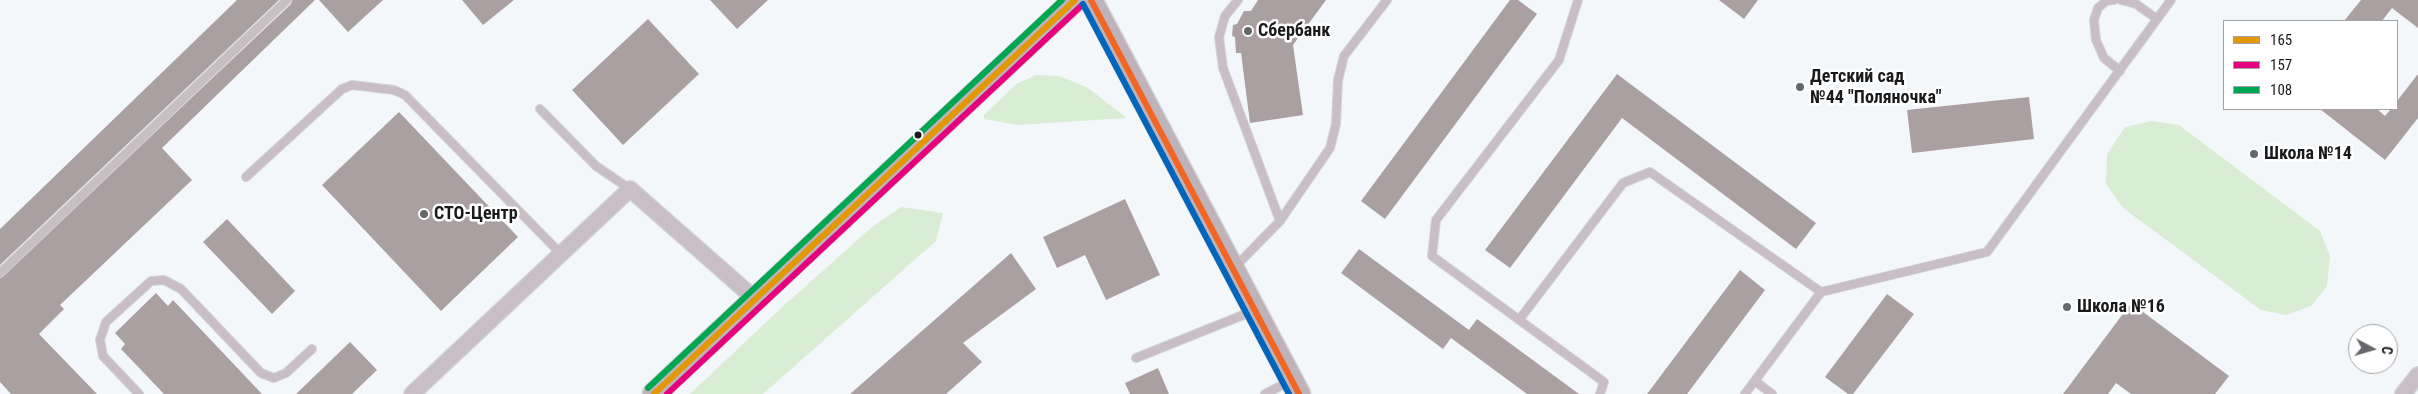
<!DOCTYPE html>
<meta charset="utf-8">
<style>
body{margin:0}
#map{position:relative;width:2418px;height:394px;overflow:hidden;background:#f4f7fa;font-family:"Roboto Condensed",sans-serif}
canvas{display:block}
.legend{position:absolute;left:2223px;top:20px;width:175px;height:90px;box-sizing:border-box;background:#fff;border:1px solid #a3a3a4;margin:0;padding:6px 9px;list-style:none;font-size:15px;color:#181a1c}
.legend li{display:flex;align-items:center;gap:10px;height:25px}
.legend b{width:25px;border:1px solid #a3a3a4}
.north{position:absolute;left:2348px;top:324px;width:50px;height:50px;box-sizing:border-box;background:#fff;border:1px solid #a3a3a4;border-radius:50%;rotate:96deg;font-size:14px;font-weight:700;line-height:20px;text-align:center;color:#181a1c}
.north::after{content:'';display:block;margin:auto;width:18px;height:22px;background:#65676a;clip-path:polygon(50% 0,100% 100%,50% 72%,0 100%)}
</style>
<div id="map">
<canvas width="2418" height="394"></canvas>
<ul class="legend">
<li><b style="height:6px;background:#e19803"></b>165</li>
<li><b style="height:6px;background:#e5007d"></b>157</li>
<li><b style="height:6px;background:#00a651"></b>108</li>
</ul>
<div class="north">С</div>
</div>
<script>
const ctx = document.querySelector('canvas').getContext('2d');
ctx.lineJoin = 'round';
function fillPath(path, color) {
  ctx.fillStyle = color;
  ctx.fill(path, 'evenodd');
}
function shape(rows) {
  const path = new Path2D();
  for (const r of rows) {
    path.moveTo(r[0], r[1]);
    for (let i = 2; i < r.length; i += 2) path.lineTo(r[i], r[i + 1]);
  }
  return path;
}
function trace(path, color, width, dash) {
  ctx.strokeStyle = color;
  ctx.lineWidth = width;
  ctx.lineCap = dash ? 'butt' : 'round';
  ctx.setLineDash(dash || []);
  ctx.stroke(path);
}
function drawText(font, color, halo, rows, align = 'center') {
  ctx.font = font + ' "Roboto Condensed",sans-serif';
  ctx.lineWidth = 5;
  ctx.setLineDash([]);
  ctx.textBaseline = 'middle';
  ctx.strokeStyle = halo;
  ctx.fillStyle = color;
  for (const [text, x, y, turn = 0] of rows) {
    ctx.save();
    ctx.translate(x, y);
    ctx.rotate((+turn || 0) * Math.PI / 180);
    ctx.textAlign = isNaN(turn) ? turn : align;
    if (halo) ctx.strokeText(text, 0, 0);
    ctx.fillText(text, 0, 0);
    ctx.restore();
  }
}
fillPath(shape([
 [1036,75,1060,76,1088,88,1127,118,1017,125,984,119,984,115,1016,84],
 [2152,121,2179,125,2320,231,2330,256,2327,286,2311,306,2286,315,2261,310,2123,208,2106,184,2107,154,2125,127],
 [901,207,943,213,936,241,763,394,690,394,780,309,872,227]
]), '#d8edd4');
fillPath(shape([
 [237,0,279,0,0,265,0,229],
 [292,0,315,0,162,148,192,180,60,305,64,309,39,334,97,394,11,394,0,382,0,278,291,4],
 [319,0,383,0,348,32],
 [462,0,514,0,483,25],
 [710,0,768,0,737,29],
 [1258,0,1326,0,1293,45,1303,115,1250,123,1241,53,1236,53,1235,37,1232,36,1233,25,1237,24,1244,11,1251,11],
 [1510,0,1518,0,1537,14,1385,219,1361,201],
 [1719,0,1758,0,1744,19],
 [2361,0,2418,0,2418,28,2392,8,2382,21,2344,21],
 [648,19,699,74,623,145,572,90],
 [1617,74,1816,223,1796,249,1622,118,1510,268,1485,250],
 [2418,74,2418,118,2385,160,2320,109,2377,109,2385,116,2391,109,2397,109,2397,101],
 [2029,97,2034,139,1912,153,1907,110],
 [399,112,518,237,441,311,322,185],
 [1125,199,1160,275,1106,300,1085,255,1057,268,1043,237],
 [227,219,295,291,272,314,203,242],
 [1359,249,1469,330,1477,319,1579,394,1527,394,1451,338,1443,349,1341,273],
 [1011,253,1036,289,963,343,982,362,946,394,850,394],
 [1740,270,1765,290,1687,394,1647,394],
 [156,293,168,306,173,300,262,394,164,394,121,349,125,344,115,333],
 [1887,294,1914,314,1853,394,1848,394,1825,377],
 [2131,303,2229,376,2215,394,2131,394,2116,383,2108,394,2063,394],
 [350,342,377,370,352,394,296,394],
 [1158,368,1169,394,1130,394,1125,383]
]), '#aba0a1');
const lane = shape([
 [1238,0,1225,16,1219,37,1223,68,1280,221],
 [1578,0,1559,60,1436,220,1432,256,1604,382,1600,394],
 [2114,0,2106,1,2098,8,2094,20,2096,40,2104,58,2120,71],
 [2121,0,2136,4,2157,19],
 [540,109,596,166,630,189],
 [246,177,342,89,352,85,394,90,405,95,561,254],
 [1234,268,1280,221,1330,148,1336,124,1338,80,1344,56,1387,0],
 [0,273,287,0],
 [1519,320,1623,183,1650,172,1821,292],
 [1136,358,1253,311],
 [1755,381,1772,394],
 [139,394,103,356,100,340,106,322,151,281,164,280,181,289,261,373,274,378,286,373,312,349],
 [1265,394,1290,381],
 [1745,394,1821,292,1987,252,2171,0]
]);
const street = shape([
 [412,394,630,189,755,299],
 [2403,394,2418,375]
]);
const secondary = shape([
 [1091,0,1299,394],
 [654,394,1075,0]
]);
trace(lane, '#d2d4d6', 10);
trace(street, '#d2d4d6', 18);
trace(secondary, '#d2d4d6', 25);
trace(lane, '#c8bec4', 8);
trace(street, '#c8bec4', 15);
trace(secondary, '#beb3b9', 22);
trace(shape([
 [654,394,1075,0]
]), '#e19803', 6);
trace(shape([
 [667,394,1081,6]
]), '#e5007d', 6);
trace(shape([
 [648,388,1062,0]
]), '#00a651', 6);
trace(shape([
 [1091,0,1299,394]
]), '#f26522', 6);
trace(shape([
 [1083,4,1289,394]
]), '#0065bd', 6);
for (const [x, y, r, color] of [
 [1248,31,5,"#65676a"],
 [1800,87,5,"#65676a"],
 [918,135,4.5,"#181a1c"],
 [2254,154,5,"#65676a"],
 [424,214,5,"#65676a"],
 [2067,307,5,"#65676a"]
]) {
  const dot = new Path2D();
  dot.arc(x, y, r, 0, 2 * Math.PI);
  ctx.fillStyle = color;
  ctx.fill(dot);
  trace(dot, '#fff', 2);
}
drawText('bold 18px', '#181a1c', '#fff', [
 ["Сбербанк",1258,31],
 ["Детский сад",1810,77],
 ["№44 \"Поляночка\"",1810,98],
 ["Школа №14",2264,154],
 ["СТО-Центр",434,214],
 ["Школа №16",2077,307]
], 'left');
</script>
